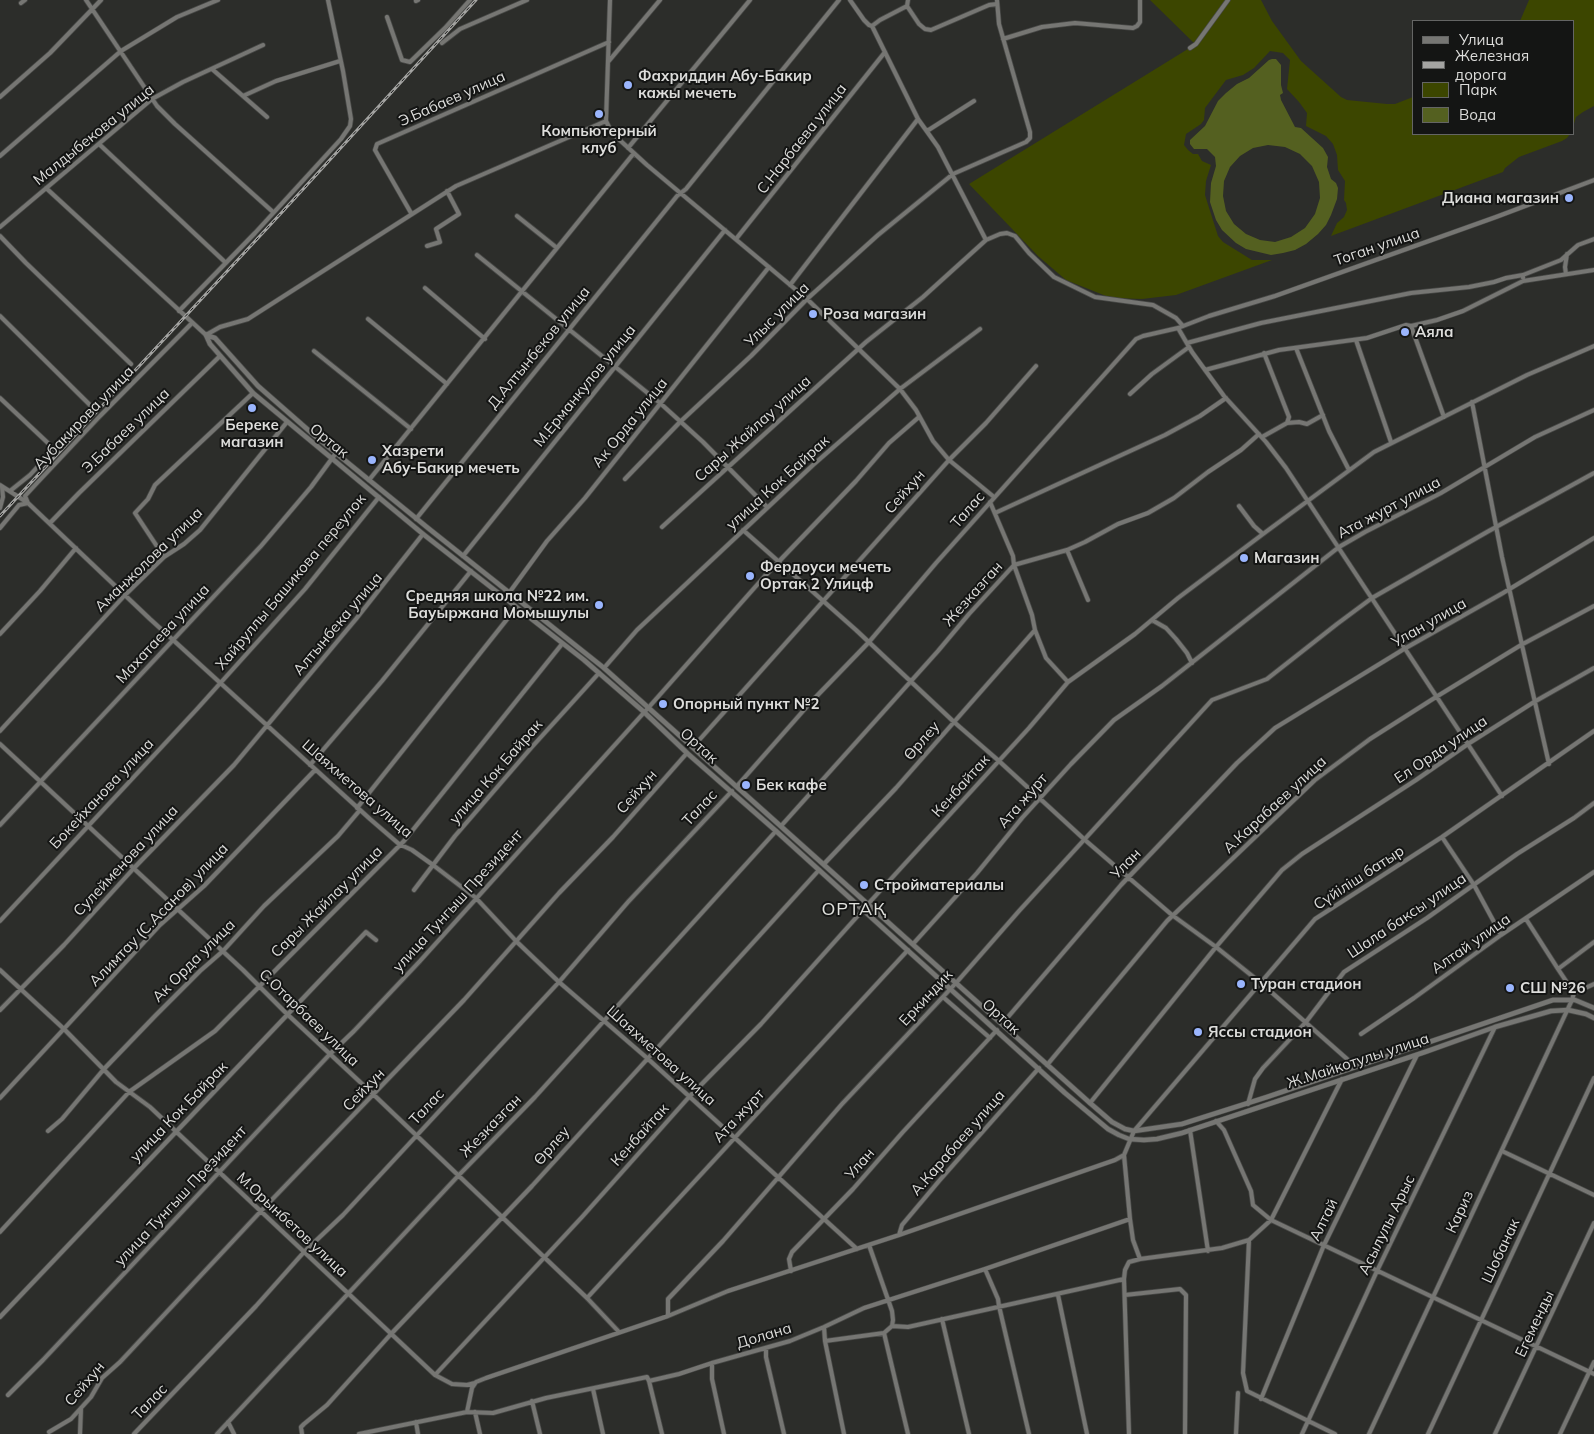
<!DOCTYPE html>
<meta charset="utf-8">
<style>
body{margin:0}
#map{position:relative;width:1594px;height:1434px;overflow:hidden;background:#2c2d2a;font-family:Mulish,sans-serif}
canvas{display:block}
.legend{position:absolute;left:1412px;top:20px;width:162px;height:115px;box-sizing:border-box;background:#141514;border:1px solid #646564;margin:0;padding:6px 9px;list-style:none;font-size:15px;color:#dddddb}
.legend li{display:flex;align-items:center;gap:10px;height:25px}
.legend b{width:25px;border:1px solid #646564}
</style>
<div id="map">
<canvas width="1594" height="1434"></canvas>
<ul class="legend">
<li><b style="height:6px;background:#767673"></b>Улица</li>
<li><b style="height:6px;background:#a4a4a2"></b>Железная дорога</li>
<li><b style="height:14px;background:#3c4600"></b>Парк</li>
<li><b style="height:14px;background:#546020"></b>Вода</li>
</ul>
</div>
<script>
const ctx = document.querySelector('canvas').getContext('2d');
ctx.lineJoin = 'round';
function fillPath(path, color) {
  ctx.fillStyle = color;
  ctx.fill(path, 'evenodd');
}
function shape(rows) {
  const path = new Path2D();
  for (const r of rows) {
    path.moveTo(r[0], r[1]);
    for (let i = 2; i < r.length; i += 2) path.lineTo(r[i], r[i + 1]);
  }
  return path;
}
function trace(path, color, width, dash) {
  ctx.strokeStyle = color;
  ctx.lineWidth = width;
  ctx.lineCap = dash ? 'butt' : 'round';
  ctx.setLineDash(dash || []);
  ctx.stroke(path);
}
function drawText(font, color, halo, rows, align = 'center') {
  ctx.font = font + ' Mulish,sans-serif';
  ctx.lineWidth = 4;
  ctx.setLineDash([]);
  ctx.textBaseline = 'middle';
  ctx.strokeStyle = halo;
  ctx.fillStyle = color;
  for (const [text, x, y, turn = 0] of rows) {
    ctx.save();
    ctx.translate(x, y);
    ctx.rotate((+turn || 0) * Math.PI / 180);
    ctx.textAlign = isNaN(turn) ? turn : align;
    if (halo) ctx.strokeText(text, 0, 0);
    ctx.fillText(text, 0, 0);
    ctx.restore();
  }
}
fillPath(shape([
 [1150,0,1226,0,1195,44],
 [1228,0,1261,0,1272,21,1301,61,1341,97,1347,100,1387,104,1395,104,1413,97,1413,134,1570,134,1567,138,1562,141,1519,157,1505,168,1503,172,1331,236,1337,223,1344,217,1347,210,1346,203,1344,200,1345,181,1338,170,1337,155,1333,144,1326,136,1306,126,1307,113,1299,102,1287,89,1290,60,1283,53,1270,51,1254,68,1243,75,1226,80,1205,108,1204,120,1201,124,1186,134,1184,145,1188,150,1193,154,1198,154,1202,161,1211,165,1206,181,1205,195,1218,236,1223,242,1252,260,1272,260,1176,295,1142,299,1111,298,1066,280,1038,256,969,184,1196,44],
 [1529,0,1594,0,1594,106,1583,112,1576,117,1573,127,1573,21,1520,21]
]), '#3c4600');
fillPath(shape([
 [1272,59,1276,59,1281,65,1281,85,1283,93,1280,95,1281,100,1295,127,1301,128,1323,148,1328,157,1327,167,1331,179,1336,183,1338,188,1337,199,1331,215,1326,225,1318,234,1306,244,1295,250,1283,253,1271,255,1246,249,1236,243,1222,230,1216,220,1210,202,1211,183,1216,166,1215,157,1207,149,1194,149,1190,144,1190,140,1205,126,1218,101,1226,93,1237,84,1249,78,1269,60],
 [1268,145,1285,147,1300,154,1312,166,1319,182,1320,198,1315,214,1305,228,1291,237,1275,242,1260,240,1246,234,1234,224,1226,211,1223,196,1224,181,1230,167,1240,156,1253,148]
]), '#546020');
const minor = shape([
 [86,0,157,106,175,124,273,212],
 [610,0,606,121,612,133,647,165,807,299,900,389,916,410,933,441,949,460,994,497],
 [850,0,864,20,869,25,872,26,918,119,938,147,986,240,1000,234,1007,233,1015,236,1029,253,1054,277,1095,297,1153,305,1176,318,1183,326],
 [416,1,418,0],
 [21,3,25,0],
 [907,6,919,24,925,29,931,30,989,5,997,4],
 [387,17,402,60,410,62,445,28,470,0],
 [872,26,880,20,907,6,908,0],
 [1003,39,1042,27,1075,23,1133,28,1137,26,1140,22,1140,0],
 [442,43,460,29,527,0],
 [1190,48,1196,44,1228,0],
 [608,62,660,0],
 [212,69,267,117],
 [243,96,276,81,340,61],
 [0,97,50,53,101,0],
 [927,131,974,101],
 [99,144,226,263],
 [628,148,750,0],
 [0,156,121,51,177,17,218,0],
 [46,188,206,335,220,327,248,319,456,186,606,121],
 [411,213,375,150,377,144,609,42],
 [517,216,557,248],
 [0,227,152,99,183,82,263,45],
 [0,236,26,263,131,364],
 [736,239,885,52],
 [427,246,440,242,436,229,459,214,447,191],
 [477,255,660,403,703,442,767,507],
 [1566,274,1565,267,1567,254],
 [1523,278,1523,275,1561,260,1578,245,1594,239],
 [790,285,918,119],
 [425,288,485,339],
 [179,311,255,233,341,139,350,126,351,119,343,71,328,0],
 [0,316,92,407],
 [368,319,447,384],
 [1411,326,1444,417],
 [1178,328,1192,352,1224,396,1266,442,1286,468,1502,796],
 [1356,340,1391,442],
 [1187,343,1261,323,1411,293,1469,287,1494,282,1506,278,1523,275],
 [1296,348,1329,431,1349,470],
 [314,351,411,429],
 [1205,370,1279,350,1367,338,1406,325,1411,326,1437,320,1463,311,1523,281,1594,270],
 [1130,394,1152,374,1189,347],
 [0,398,49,444,53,450,30,475,10,491],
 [1472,402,1502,557,1549,764],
 [1287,423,1299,422,1307,424,1323,415],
 [1262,437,1287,423,1289,417,1264,353],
 [625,479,680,422,751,356,807,299,878,235,953,174,1026,142,1030,138,1030,132,999,24,997,0],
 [369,480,634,153],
 [0,485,28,503,150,619,370,819,399,844,412,850,433,865,476,898,517,942,559,982,647,1058,857,1249],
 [990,502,1013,556,1014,565,1032,615,1035,630,1046,658,1068,682],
 [1239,506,1254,526,1263,534],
 [0,508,3,497,2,487],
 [995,513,1165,435,1200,416,1226,398],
 [416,519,677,196,686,189,839,0],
 [50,523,79,493,220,356],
 [662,527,866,342,923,297,986,240],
 [0,528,19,505,28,503,25,496,37,483,100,416,192,323],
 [743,530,856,630,954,722,999,761,1085,840,1172,915,1216,947,1261,983,1355,1066],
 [1067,550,1088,600],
 [463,556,725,230],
 [164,557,135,513,148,499,155,485,253,393],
 [509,593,547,541,585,498,769,267],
 [1152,620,1166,628,1176,639,1187,653,1192,663],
 [0,634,40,591,76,548],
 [604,668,637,630,813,465,900,389,980,329],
 [0,731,125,595,164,557,184,544,200,530,287,422],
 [0,744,243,970,287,1014,374,1095,587,1298,619,1332],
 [693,747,949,460,986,423,1036,366],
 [310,765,382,681,471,571],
 [737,786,811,702,869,642,936,563,1136,339,1143,336,1178,328,1209,316,1275,296,1496,217,1594,180],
 [357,808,516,608],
 [0,825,261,546,311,487,336,453],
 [781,826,938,651,969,614,1014,565,1067,550,1085,542,1118,524,1148,513,1174,498,1208,472,1241,450,1259,434],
 [1442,837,1474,885,1501,935],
 [824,864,896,788,1035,630],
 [414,890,455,836,531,748,599,673],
 [868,904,1029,728,1068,682,1135,634,1178,598,1263,534,1374,452,1527,375,1594,346],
 [1526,919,1558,969],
 [0,921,197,709,305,589,379,497],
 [913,944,977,873,1022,818,1071,764,1114,720,1162,686,1339,547,1365,532,1441,493,1535,437,1594,410],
 [0,970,64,1029,116,1082,150,1107,435,1375,452,1384,467,1385,475,1383],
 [1574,993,1594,984],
 [943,997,990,1038],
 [0,1010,64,945,134,868,234,765,356,619,423,534],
 [1002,1024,1121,885,1237,763,1275,728,1404,649,1503,593,1594,538],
 [1361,1034,1414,998,1501,935,1594,872],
 [1047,1065,1167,921,1315,780,1370,739,1436,697,1521,645,1594,606],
 [0,1098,160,925,204,886,315,770],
 [1090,1103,1216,947,1282,870,1302,854,1416,780,1468,744,1534,702,1594,668],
 [1248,1104,1255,1079,1263,1068,1306,1022,1344,972,1427,918,1517,854,1574,818,1594,803],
 [1216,1121,1224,1130,1251,1191,1253,1205,1271,1220,1594,1374],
 [1190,1130,1208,1251],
 [48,1131,62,1119,104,1069,155,1016,200,971,223,951,264,906,338,836,360,810],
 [1502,1151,1594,1195],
 [1130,1219,1133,1240,1140,1259],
 [0,1232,129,1092,215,1031,404,841,562,644],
 [899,1235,902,1225,939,1181,1039,1068],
 [1249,1240,1243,1373,1247,1391,1335,1434],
 [985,1269,998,1299,999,1306,1029,1434],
 [791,1271,789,1259,792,1252,853,1189,902,1133,997,1030],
 [1058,1295,1087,1434],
 [1125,1295,1180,1289,1186,1295,1185,1434],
 [587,1298,908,950],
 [668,1316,668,1299,723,1241,842,1104,956,983,1019,911,1212,700,1267,679,1337,624,1372,598,1487,532,1594,473],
 [0,1317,366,932,376,940],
 [942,1319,969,1434],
 [892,1326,908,1327,1124,1279],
 [824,1327,825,1341,884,1333,892,1326,893,1320,892,1311,869,1245],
 [884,1333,908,1434],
 [825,1341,844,1434],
 [766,1348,766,1357,784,1434],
 [435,1375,582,1217,689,1097,761,1024,863,910],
 [649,1381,662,1434],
 [593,1389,603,1434],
 [8,1395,43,1360,330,1054,354,1031,420,961,649,707,764,577,856,481,889,443,919,417],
 [1261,1399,1324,1245,1417,1055],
 [532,1401,540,1434],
 [467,1412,472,1388,476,1382,486,1378,668,1316,728,1291,899,1235,1115,1160,1124,1155,1134,1131,1315,919,1442,837,1594,731],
 [475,1412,480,1434],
 [228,1422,234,1434],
 [416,1422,418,1434],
 [49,1432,71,1419,91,1397,102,1378,120,1362,261,1211,464,1000,559,893,613,837,687,753],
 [80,1434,81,1408],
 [134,1434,256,1306,304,1252,343,1215,559,982,628,902,732,791],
 [217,1434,458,1176,535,1097,776,831],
 [302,1434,301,1427,304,1424,327,1405,391,1334,532,1186,819,870],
 [359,1434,467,1412,493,1413,546,1398,647,1377,649,1381,679,1374,712,1363],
 [724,1434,712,1379,712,1363,790,1341,824,1327,864,1308,985,1269,1130,1219,1124,1155],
 [1129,1434,1124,1279,1125,1270,1129,1262,1140,1259,1222,1248,1249,1240,1271,1220,1342,1079],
 [1236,1434,1238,1393],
 [1302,1434,1377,1271,1495,1027],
 [1369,1434,1572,1000,1574,993,1558,969,1594,942],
 [1428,1434,1594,1078],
 [1495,1434,1594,1223],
 [1560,1434,1594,1362]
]);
const tertiary = shape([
 [206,335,210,344,253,393,423,534,584,660,644,712,687,753,776,831,1065,1093,1108,1129,1119,1135,1129,1139,1144,1140,1157,1139,1182,1133,1425,1052,1495,1027,1551,1011,1568,1010,1586,1014,1594,1018],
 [206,335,215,338,258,386,315,436,428,528,604,668,1090,1103,1112,1122,1125,1129,1134,1131,1182,1124,1267,1097,1553,1000,1575,1000,1594,1008]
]);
trace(minor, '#484947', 5.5);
trace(tertiary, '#484947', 6);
trace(minor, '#767673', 4);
trace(tertiary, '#767673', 4.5);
const rail = shape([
 [0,516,284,210,476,0]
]);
trace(rail, '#a4a4a2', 3);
trace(rail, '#141514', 1, [4]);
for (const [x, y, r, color] of [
 [628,85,5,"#9ab5fd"],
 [599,114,5,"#9ab5fd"],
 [1569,198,5,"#9ab5fd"],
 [813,314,5,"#9ab5fd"],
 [1405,332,5,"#9ab5fd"],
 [252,408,5,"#9ab5fd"],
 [372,460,5,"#9ab5fd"],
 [1244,558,5,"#9ab5fd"],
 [750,576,5,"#9ab5fd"],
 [599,605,5,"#9ab5fd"],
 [663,704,5,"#9ab5fd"],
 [746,785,5,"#9ab5fd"],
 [864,885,5,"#9ab5fd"],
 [1241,984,5,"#9ab5fd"],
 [1510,988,5,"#9ab5fd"],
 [1198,1032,5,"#9ab5fd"]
]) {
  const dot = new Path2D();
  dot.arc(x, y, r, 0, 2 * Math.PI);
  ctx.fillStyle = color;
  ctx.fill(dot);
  trace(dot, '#141514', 2);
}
drawText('bold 15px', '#dddddb', '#141514', [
 ["Фахриддин Абу-Бакир",638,76],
 ["кажы мечеть",638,93],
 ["Компьютерный",599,131,"center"],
 ["клуб",599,148,"center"],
 ["Диана магазин",1559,198,"right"],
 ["Роза магазин",823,314],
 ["Аяла",1415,332],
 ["Береке",252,425,"center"],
 ["магазин",252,442,"center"],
 ["Хазрети",382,451],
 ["Абу-Бакир мечеть",382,468],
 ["Магазин",1254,558],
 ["Фердоуси мечеть",760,567],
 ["Ортак 2 Улицф",760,584],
 ["Средняя школа №22 им.",589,596,"right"],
 ["Бауыржана Момышулы",589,613,"right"],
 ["Опорный пункт №2",673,704],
 ["Бек кафе",756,785],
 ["Стройматериалы",874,885],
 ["Туран стадион",1251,984],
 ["СШ №26",1520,988],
 ["Яссы стадион",1208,1032]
], 'left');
drawText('15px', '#dddddb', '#141514', [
 ["Э.Бабаев улица",452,99,-24],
 ["Малдыбекова улица",94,135,-39],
 ["С.Нарбаева улица",802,139,-52],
 ["Тоган улица",1377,247,-19],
 ["Улыс улица",777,315,-45],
 ["Д.Алтынбеков улица",539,348,-51],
 ["М.Ерманкулов улица",585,386,-51],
 ["Аубакирова улица",84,418,-46],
 ["Ак Орда улица",630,423,-51],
 ["Сары Жайлау улица",753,429,-42],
 ["Э.Бабаев улица",126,431,-44],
 ["Ортак",329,441,39],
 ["улица Кок Байрак",778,483,-42],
 ["Сейхун",905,492,-49],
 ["Ата журт улица",1389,508,-28],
 ["Талас",968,510,-49],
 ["Аманжолова улица",149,560,-44],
 ["Хайруллы Башикова переулок",291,582,-50],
 ["Жезказган",973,594,-48],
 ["Улан улица",1429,623,-30],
 ["Алтынбека улица",338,624,-50],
 ["Махатаева улица",163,634,-47],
 ["Өрлеу",922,741,-49],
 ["Ортак",699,746,42],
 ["Ел Орда улица",1441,750,-34],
 ["улица Кок Байрак",496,772,-49],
 ["Кенбайтак",961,786,-48],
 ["Шаяхметова улица",357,789,41],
 ["Сейхун",637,792,-49],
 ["Бокейханова улица",102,794,-47],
 ["Ата журт",1023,801,-49],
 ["А.Карабаев улица",1275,805,-43],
 ["Талас",700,808,-47],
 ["Сулейменова улица",126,861,-47],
 ["Улан",1126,864,-46],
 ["Сүйіліш батыр",1359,878,-33],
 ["улица Тунгыш Президент",458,901,-48],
 ["Сары Жайлау улица",327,902,-45],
 ["Алимтау (С.Асанов) улица",159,915,-46],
 ["Шала баксы улица",1407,916,-34],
 ["Алтай улица",1471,944,-35],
 ["Ак Орда улица",194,961,-45],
 ["Еркиндик",926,998,-47],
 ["Ортак",1001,1017,42],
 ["С.Отарбаев улица",309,1018,44],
 ["Шаяхметова улица",661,1056,42],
 ["Ж.Майкотулы улица",1358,1061,-18],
 ["Сейхун",364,1090,-46],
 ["Талас",427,1107,-47],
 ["улица Кок Байрак",179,1112,-46],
 ["Ата журт",739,1116,-47],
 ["Жезказган",491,1126,-46],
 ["Кенбайтак",640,1135,-48],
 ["А.Карабаев улица",958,1143,-49],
 ["Өрлеу",552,1146,-49],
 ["Улан",860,1164,-49],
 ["улица Тунгыш Президент",181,1196,-47],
 ["Кариз",1460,1212,-65],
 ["Алтай",1324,1220,-64],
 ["М.Орынбетов улица",292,1225,43],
 ["Асылулы Арыс",1387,1225,-64],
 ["Шобанак",1501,1251,-65],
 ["Егеменды",1535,1324,-65],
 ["Долана",764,1336,-17],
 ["Сейхун",85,1384,-50],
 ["Талас",150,1402,-46]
]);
ctx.letterSpacing = '1px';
drawText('18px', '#e0e1dd', '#141514', [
 ["ОРТАҚ",854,910]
]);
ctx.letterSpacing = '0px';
</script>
